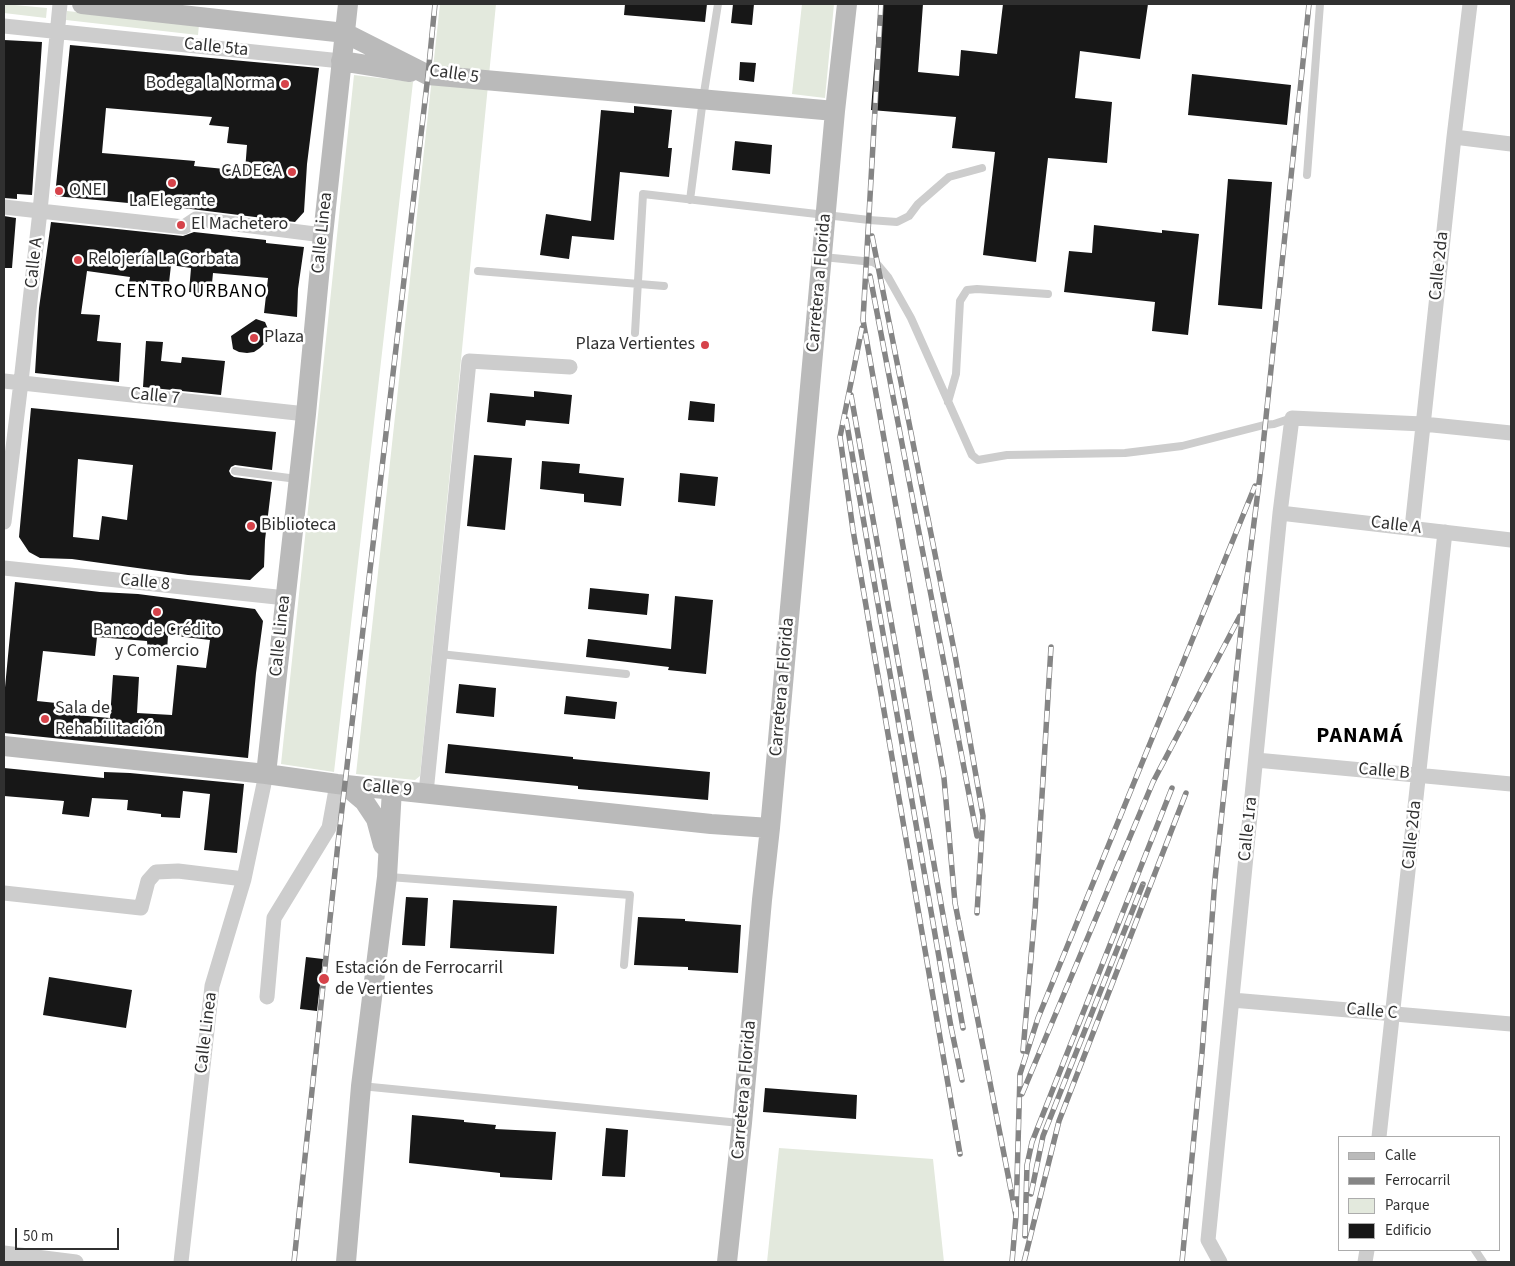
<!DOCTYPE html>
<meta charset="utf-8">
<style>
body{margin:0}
#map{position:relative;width:1515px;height:1266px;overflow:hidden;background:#fff;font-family:"Source Sans 3",sans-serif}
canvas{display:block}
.frame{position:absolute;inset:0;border:5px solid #303030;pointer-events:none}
.legend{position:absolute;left:1338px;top:1136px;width:162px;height:115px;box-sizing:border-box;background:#fff;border:1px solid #acacac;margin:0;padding:6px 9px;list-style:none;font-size:15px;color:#303030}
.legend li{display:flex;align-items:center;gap:10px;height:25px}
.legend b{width:25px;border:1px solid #acacac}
.scale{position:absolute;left:15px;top:1228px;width:104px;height:22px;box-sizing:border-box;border:2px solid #303030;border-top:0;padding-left:6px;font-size:15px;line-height:18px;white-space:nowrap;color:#303030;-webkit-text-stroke:4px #fff;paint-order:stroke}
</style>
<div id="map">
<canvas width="1515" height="1266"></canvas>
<div class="frame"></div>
<ul class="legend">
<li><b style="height:6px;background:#bababa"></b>Calle</li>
<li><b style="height:6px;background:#858585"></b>Ferrocarril</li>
<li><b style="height:14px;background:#e3e9dd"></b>Parque</li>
<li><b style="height:14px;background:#171717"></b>Edificio</li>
</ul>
<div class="scale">50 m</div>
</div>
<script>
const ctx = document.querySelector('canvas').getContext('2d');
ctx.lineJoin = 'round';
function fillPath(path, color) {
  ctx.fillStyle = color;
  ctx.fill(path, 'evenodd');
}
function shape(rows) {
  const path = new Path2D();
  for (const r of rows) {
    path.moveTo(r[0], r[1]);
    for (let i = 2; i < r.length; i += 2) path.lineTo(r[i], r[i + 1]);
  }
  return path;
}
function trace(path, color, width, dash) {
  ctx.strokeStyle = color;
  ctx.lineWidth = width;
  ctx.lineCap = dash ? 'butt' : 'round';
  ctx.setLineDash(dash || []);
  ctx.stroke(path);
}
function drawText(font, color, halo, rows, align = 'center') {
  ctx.font = font + ' "Source Sans 3",sans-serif';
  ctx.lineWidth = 5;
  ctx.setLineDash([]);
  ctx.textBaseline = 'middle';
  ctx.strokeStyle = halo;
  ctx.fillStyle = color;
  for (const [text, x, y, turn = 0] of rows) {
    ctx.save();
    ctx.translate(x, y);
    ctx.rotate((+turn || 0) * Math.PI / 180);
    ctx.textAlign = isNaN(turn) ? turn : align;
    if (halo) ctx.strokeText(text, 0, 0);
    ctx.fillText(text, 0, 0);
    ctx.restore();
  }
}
fillPath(shape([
 [4,4,47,8,46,18,4,13],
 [440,4,496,4,420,776,415,780,356,774],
 [802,4,834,4,825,98,792,94],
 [67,11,199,25,198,35,66,20],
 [354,75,413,82,334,772,281,764],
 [779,1148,933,1159,944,1262,767,1262]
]), '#e3e9dd');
fillPath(shape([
 [625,4,707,4,705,22,624,15],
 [733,4,754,4,752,25,731,23],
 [879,4,923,4,918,72,959,76,961,50,997,54,1003,4,1148,4,1140,59,1080,51,1075,98,1112,102,1107,163,1048,158,1036,262,983,255,995,152,952,148,956,117,871,110],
 [4,40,42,42,32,195,17,194,17,199,4,198],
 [70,45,319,68,307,164,304,212,295,222,191,209,55,196],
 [106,108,212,117,209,125,229,127,227,143,247,145,245,171,194,166,195,161,102,153],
 [740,62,756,63,754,82,739,80],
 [1192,74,1291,85,1287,125,1188,115],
 [634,106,672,110,668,148,672,148,669,177,620,172,614,240,572,236,569,259,540,255,546,214,591,221,601,110,634,113],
 [735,141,772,145,770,174,732,170],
 [1228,179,1272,182,1262,309,1218,305],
 [4,216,16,218,12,268,4,268],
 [51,222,183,236,194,232,266,240,266,243,304,247,298,289,297,317,264,313,268,278,213,273,211,294,189,292,191,268,171,265,169,283,146,280,146,284,129,282,130,277,87,271,81,314,100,315,97,341,121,343,119,382,35,373,39,308],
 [1094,225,1162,233,1162,230,1199,234,1188,335,1152,331,1155,302,1064,292,1069,251,1092,253],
 [256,319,265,322,268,329,267,336,265,343,260,348,254,352,247,353,239,352,233,349,231,336],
 [146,341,163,342,161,361,181,363,182,357,225,361,221,395,143,387],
 [534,391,572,395,569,424,526,420,525,426,487,422,490,393,534,397],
 [690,401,715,404,714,422,688,420],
 [31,408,276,432,272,470,235,465,231,467,229,471,231,475,234,477,272,482,265,540,264,567,250,580,188,575,72,559,40,558,29,552,19,537],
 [78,459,133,465,127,520,102,516,99,540,73,537],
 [474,455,512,458,505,530,467,526],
 [542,461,580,464,579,473,624,478,621,506,584,502,584,494,540,489],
 [680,473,718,477,715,506,678,502],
 [15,582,100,592,138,594,255,609,263,621,256,673,248,758,4,733,4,698],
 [168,635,210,640,206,668,177,665,172,715,137,713,139,677,113,675,110,718,65,714,66,704,37,701,43,651,95,656,97,637,147,641,148,651,167,652],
 [590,588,649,594,647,615,588,609],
 [675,596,713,600,706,674,668,670,669,667,586,657,588,639,671,649],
 [459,684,496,688,494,717,456,713],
 [566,696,617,702,615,719,564,714],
 [448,744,573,757,573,759,710,772,708,800,578,789,578,786,445,773],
 [4,768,104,778,104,772,130,773,244,784,237,853,204,850,210,794,183,791,180,818,161,817,161,814,127,810,128,800,92,798,89,817,62,814,64,801,4,796],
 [406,897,428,898,425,946,402,945],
 [453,900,557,906,554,954,450,948],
 [638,917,685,919,685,921,741,925,738,973,688,970,688,967,634,965],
 [306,957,323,959,317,1011,300,1009],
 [49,977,132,990,126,1028,43,1015],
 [765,1088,857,1095,856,1119,763,1112],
 [412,1115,464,1120,464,1122,496,1125,495,1129,556,1132,552,1180,500,1177,500,1173,409,1163],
 [606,1128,628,1130,625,1177,602,1176]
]), '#171717');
trace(shape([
 [1307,175,1320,4],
 [690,200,703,99,718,4],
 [823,257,873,262,878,265,888,277,911,318,972,455,978,460,1007,455,1125,453,1182,446,1264,425,1274,424,1292,418],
 [478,271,664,286],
 [635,333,643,194,869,220,897,222,909,216,918,204,949,177,982,168],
 [948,402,956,374,960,301,967,290,977,289,1048,294],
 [235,471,297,479],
 [440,654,626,674],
 [389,877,630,895,624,965],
 [361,1086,740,1123],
 [1475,1250,1483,1262]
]), '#cdcdcd', 8);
trace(shape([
 [4,26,341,61],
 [1454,137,1511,144],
 [4,207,184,227,196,219,323,235],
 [4,381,306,414],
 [1280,513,1511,540],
 [4,522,21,382,40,211,60,4],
 [1412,528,1454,137,1470,4],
 [4,568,286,598],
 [1256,760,1511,784],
 [426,793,469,361,570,367],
 [4,893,141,908,148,881,156,872,178,871,244,879],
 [267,997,274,918,329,828,337,784],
 [1232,1000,1511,1024],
 [1379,1137,1445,532],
 [4,1253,76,1262],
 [181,1262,212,986,244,879,266,774],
 [1220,1262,1208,1240,1280,513,1292,418,1423,424,1511,433],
 [1365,1262,1367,1250]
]), '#cdcdcd', 15);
trace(shape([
 [82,4,345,33,428,75,835,111],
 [341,61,410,72],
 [4,746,266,774,337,784,711,824,770,828],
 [266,774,306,414,323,235,348,4],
 [345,785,364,801,376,819,383,845],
 [346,1262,361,1086,387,877,392,789],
 [727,1262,742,1123,762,900,770,828,835,111,847,4]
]), '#bababa', 20);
const rail = shape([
 [881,4,863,320,944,778,955,903,1016,1216],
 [872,236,955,655,983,816,977,913],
 [870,276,977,836],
 [862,328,840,437,853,530,960,1154],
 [851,395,963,1028],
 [846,419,951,1027,962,1080],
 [1023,1051,1035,911,1051,647],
 [1022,1094,1153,782,1240,616],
 [1031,1194,1043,1136,1143,884],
 [1025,1236,1027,1165,1032,1142,1172,788],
 [294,1262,338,843,428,75,435,4],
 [1012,1262,1016,1216,1020,1074,1038,1018,1255,486],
 [1024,1262,1059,1121,1186,793],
 [1182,1262,1202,1053,1215,879,1243,610,1260,475,1309,4]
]);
trace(rail, '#858585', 5.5);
trace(rail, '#fff', 4, [11]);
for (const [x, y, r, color] of [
 [285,84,5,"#d6434a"],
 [292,172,5,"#d6434a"],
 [172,183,5,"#d6434a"],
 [59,191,5,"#d6434a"],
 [181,225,5,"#d6434a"],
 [78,260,5,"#d6434a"],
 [254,338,5,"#d6434a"],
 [705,345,5,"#d6434a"],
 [251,526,5,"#d6434a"],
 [157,612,5,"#d6434a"],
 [45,719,5,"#d6434a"],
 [324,979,6,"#d6434a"]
]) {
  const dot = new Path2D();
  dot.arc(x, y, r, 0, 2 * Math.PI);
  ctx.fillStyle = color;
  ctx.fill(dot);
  trace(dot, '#fff', 2);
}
drawText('18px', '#303030', '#fff', [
 ["Calle 5ta",216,48,6],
 ["Calle 5",454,75,8],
 ["Calle Linea",323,233,-84],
 ["Calle A",35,263,-84],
 ["Calle 2da",1440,266,-84],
 ["Carretera a Florida",820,283,-85],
 ["Calle 7",155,397,6],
 ["Calle A",1396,526,7],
 ["Calle 8",145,583,6],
 ["Calle Linea",281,636,-84],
 ["Carretera a Florida",783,687,-85],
 ["Calle B",1384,772,5],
 ["Calle 9",387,789,6],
 ["Calle 1ra",1249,829,-84],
 ["Calle 2da",1413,835,-84],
 ["Calle C",1372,1012,5],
 ["Calle Linea",207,1033,-83],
 ["Carretera a Florida",745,1090,-85]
]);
drawText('18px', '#303030', '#fff', [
 ["Bodega la Norma",275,84,"right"],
 ["CADECA",282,172,"right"],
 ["ONEI",69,191],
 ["La Elegante",172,202,"center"],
 ["El Machetero",191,225],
 ["Relojería La Corbata",88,260],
 ["Plaza",264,338],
 ["Plaza Vertientes",695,345,"right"],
 ["Biblioteca",261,526],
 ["Banco de Crédito",157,631,"center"],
 ["y Comercio",157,652,"center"],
 ["Sala de",55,709],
 ["Rehabilitación",55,730],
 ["Estación de Ferrocarril",335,969],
 ["de Vertientes",335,990]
], 'left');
ctx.letterSpacing = '1px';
drawText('19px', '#000', '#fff', [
 ["CENTRO URBANO",191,293]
]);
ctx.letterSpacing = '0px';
ctx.letterSpacing = '1px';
drawText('bold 22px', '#000', '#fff', [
 ["PANAMÁ",1360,737]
]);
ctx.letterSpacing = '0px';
</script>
